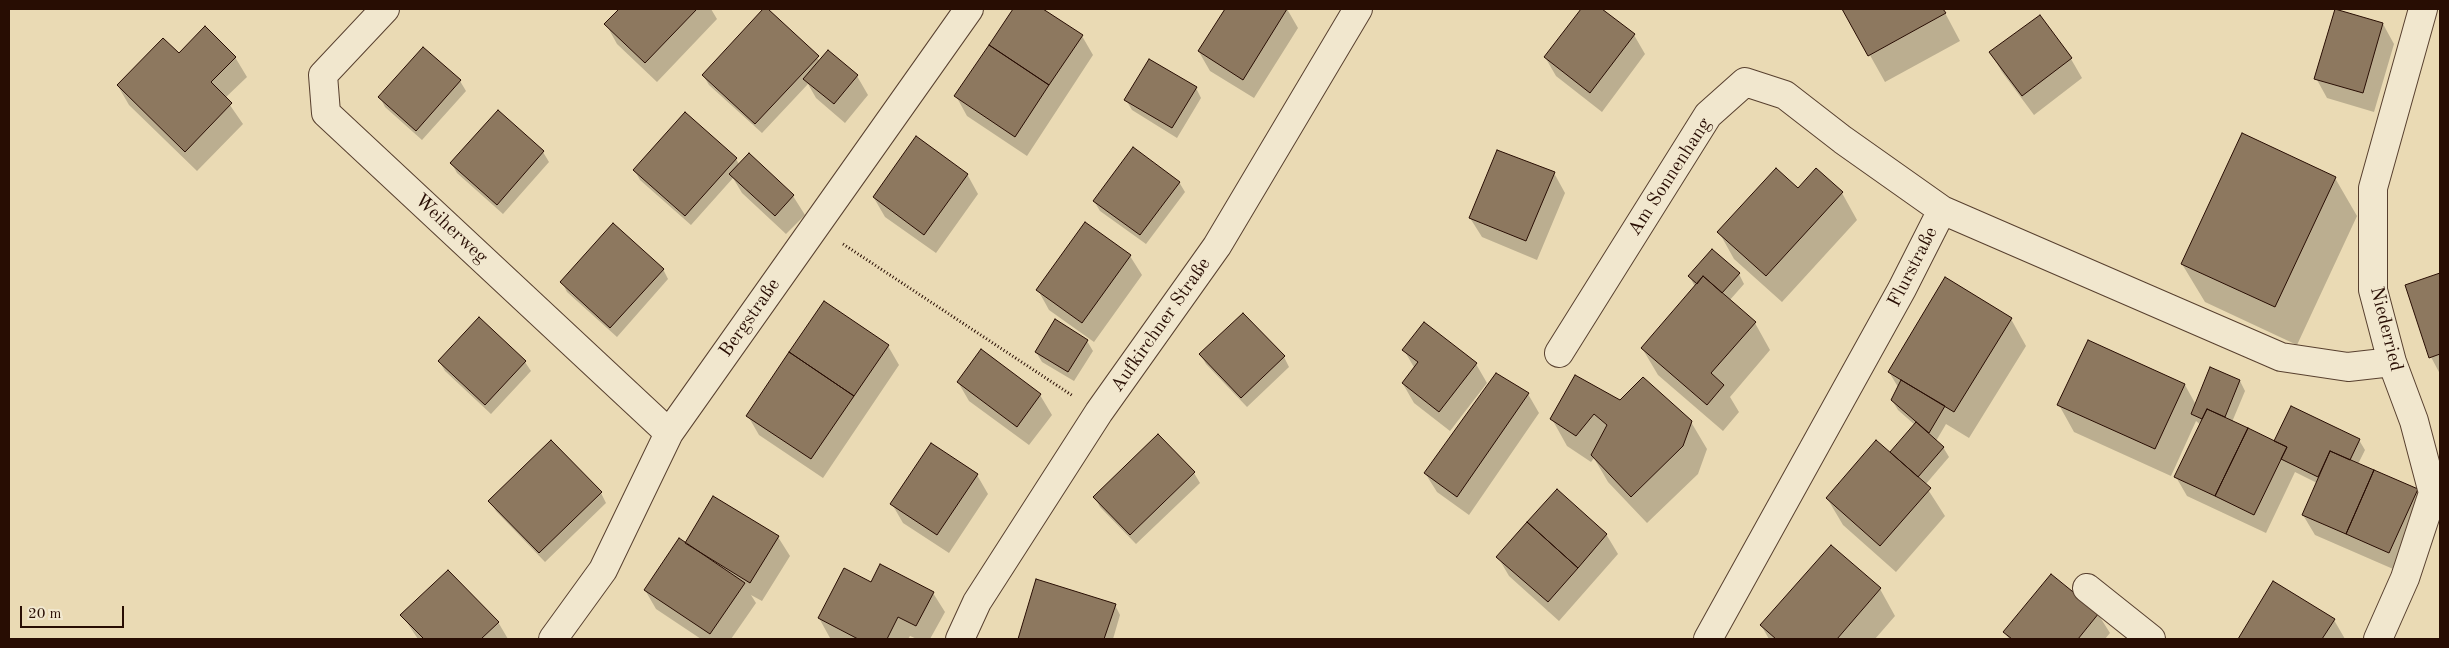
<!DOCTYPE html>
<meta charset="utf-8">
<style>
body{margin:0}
#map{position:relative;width:2449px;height:648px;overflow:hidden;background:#eadab4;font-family:"Old Standard TT",serif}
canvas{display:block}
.frame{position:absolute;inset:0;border:10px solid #280d03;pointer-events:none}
.scale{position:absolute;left:20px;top:606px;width:104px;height:22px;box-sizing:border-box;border:2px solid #280d03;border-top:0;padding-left:6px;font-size:15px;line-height:18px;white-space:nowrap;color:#280d03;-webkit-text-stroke:4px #f1e7ce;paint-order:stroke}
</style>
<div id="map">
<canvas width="2449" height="648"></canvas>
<div class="frame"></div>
<div class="scale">20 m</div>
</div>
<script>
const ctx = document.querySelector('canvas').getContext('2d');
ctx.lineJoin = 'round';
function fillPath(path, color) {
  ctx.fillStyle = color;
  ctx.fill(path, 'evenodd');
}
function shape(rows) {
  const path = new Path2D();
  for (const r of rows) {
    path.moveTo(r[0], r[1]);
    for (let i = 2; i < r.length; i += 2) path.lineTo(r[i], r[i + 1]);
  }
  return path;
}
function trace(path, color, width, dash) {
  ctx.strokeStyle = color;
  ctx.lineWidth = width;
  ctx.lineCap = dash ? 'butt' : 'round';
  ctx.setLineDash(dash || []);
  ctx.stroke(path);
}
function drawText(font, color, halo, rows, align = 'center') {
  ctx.font = font + ' "Old Standard TT",serif';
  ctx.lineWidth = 4;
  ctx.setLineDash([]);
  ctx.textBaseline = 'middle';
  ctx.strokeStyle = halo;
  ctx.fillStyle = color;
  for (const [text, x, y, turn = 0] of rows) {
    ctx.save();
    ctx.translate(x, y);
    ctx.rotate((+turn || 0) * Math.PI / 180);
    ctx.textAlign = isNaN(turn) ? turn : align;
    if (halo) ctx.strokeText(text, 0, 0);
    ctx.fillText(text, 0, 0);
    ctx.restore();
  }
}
fillPath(shape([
 [621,9,711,9,717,19,657,82,617,44,606,24],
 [766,9,820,61,857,76,868,95,845,123,816,98,808,84,762,133,709,85,703,75],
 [1014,9,1041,9,1082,36,1093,55,1027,156,967,116,956,96],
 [1227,9,1287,9,1298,28,1254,98,1210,71,1199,52],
 [1582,9,1600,9,1634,35,1645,54,1602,112,1556,76,1545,57],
 [1844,9,1943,9,1960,41,1885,82],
 [2040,17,2071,59,2082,78,2034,115,2002,72,1991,53],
 [2383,24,2394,44,2374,112,2327,98,2316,78],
 [179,55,235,57,247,77,225,98,243,124,197,171,129,105,118,86],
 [460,81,466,91,422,140,385,107,380,97],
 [1196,88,1201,98,1177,138,1132,110,1126,100],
 [498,111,543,152,549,162,503,214,457,173,452,164],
 [736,159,739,164,793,196,805,215,786,234,742,193,733,178,691,225,640,180,635,171],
 [1554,173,1565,193,1537,260,1482,237,1470,218],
 [967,174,978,194,936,253,885,217,874,198],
 [2335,178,2357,216,2297,345,2205,302,2182,264],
 [1179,182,1185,192,1146,244,1100,211,1094,201],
 [1798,190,1842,193,1857,220,1782,302,1734,259,1719,232],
 [1085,224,1130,256,1142,275,1094,342,1049,310,1038,290],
 [663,269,668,279,617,337,567,292,562,282],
 [1739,274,1744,284,1729,301,1755,323,1770,350,1730,397,1739,412,1723,431,1658,375,1642,348,1695,287,1690,277],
 [2440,275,2440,374,2431,357,2407,286],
 [2011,319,2026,346,1969,438,1946,424,1936,441,1943,447,1949,457,1925,485,1945,516,1896,572,1843,525,1827,498,1890,454,1915,425,1898,410,1892,400,1898,387,1889,372],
 [1087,341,1093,351,1074,381,1042,362,1036,352],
 [2088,341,2185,385,2196,405,2240,381,2245,391,2232,422,2275,443,2359,440,2365,450,2358,464,2417,490,2428,509,2400,572,2315,535,2303,515,2317,483,2295,472,2266,533,2187,496,2176,477,2201,425,2196,421,2171,476,2074,432,2059,405],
 [888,346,899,365,823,478,759,435,748,416],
 [1404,350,1476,364,1487,383,1450,431,1414,403,1403,384,1415,369],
 [981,351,1040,395,1052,415,1029,445,969,401,958,382],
 [1201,355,1284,357,1289,367,1247,407,1206,364],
 [439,361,525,362,531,371,491,414,445,371],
 [1528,394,1539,413,1469,515,1437,492,1425,473],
 [1620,401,1691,422,1707,449,1698,474,1647,523,1608,482,1594,458,1591,462,1567,446,1552,419],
 [1158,436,1194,473,1200,483,1136,544,1100,507,1095,497],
 [977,475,988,494,949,553,903,523,892,504],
 [601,493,606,503,545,562,496,511,490,501],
 [1606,534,1618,554,1559,621,1509,576,1498,557],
 [778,537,790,556,762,601,751,595,756,603,731,639,701,639,656,609,645,590,685,545],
 [1037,581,1115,605,1120,615,1113,639,1019,639],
 [2273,583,2334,620,2345,639,2239,639],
 [871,584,933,593,945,612,930,639,917,639,910,636,908,639,830,638,819,618],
 [1880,589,1895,616,1875,639,1769,639,1761,625],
 [2098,614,2110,633,2105,639,2009,639,2004,632],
 [402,615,498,622,508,639,418,639]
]), '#0003');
const building = shape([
 [619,9,697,9,645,63,604,24,619,9],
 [763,9,768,9,819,56,755,124,702,75,763,9],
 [1013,9,1043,9,1083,35,1049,85,989,45,1013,9],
 [1225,9,1287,9,1243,80,1198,51,1225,9],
 [1581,9,1602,9,1635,34,1590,93,1544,57,1581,9],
 [1842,9,1943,9,1946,13,1868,56,1842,9],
 [2335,9,2383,23,2363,93,2314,79,2335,9],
 [2040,15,2072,58,2022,96,1989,52,2040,15],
 [205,26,236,57,211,82,232,103,185,152,117,85,163,38,179,53,205,26],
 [989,45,1049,85,1015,137,954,96,989,45],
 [423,47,461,80,416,131,378,97,423,47],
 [828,50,858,75,834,104,803,79,828,50],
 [1149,59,1197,87,1172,128,1124,100,1149,59],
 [498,110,544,151,497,205,450,163,498,110],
 [685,112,737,158,685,216,633,170,685,112],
 [2242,133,2336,177,2275,307,2181,264,2242,133],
 [916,136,968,174,924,235,873,197,916,136],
 [1133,147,1180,182,1140,235,1093,201,1133,147],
 [1497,150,1555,172,1526,241,1469,218,1497,150],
 [749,153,794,195,775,216,729,174,749,153],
 [1776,168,1798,188,1816,168,1843,192,1766,276,1717,232,1776,168],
 [1085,222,1131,255,1082,323,1036,290,1085,222],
 [613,223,664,269,610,328,560,282,613,223],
 [1712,249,1740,273,1722,293,1703,276,1697,284,1688,276,1712,249],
 [2440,273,2440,354,2429,358,2405,285,2440,273],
 [1703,276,1756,322,1711,373,1724,385,1707,405,1641,348,1703,276],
 [1945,277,2012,318,1954,412,1888,372,1945,277],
 [824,301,889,345,854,396,789,352,824,301],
 [1243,313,1285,356,1241,398,1199,354,1243,313],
 [479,317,526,361,485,405,438,361,479,317],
 [1055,319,1088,340,1068,372,1035,352,1055,319],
 [1424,322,1477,363,1439,412,1402,383,1418,362,1402,350,1424,322],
 [2088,340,2185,384,2155,449,2057,405,2088,340],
 [981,349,1041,394,1017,427,957,382,981,349],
 [789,352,854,396,811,459,746,416,789,352],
 [2210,367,2240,380,2225,417,2207,409,2202,419,2191,414,2210,367],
 [1496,373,1529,393,1457,497,1424,473,1496,373],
 [1575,375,1620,400,1643,377,1692,421,1683,446,1631,497,1591,455,1607,425,1594,414,1576,436,1550,419,1575,375],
 [1901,380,1945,406,1929,433,1891,400,1901,380],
 [2291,406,2360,439,2350,460,2330,451,2318,477,2281,459,2287,447,2274,441,2291,406],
 [2207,409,2248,428,2215,496,2174,477,2207,409],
 [1916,422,1944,447,1918,477,1890,452,1916,422],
 [2248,428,2287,447,2254,515,2215,496,2248,428],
 [1158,434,1195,472,1130,535,1093,497,1158,434],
 [551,440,602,492,539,553,488,501,551,440],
 [1876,440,1931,488,1880,546,1826,498,1876,440],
 [931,443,978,474,937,535,890,504,931,443],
 [2330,451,2374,470,2346,534,2302,515,2330,451],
 [2374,470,2418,489,2389,553,2346,534,2374,470],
 [1557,489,1607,534,1578,568,1527,522,1557,489],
 [713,496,779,536,750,583,685,543,713,496],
 [1527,522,1578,568,1548,602,1496,557,1527,522],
 [679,538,745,583,710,634,644,590,679,538],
 [1831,545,1881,588,1837,639,1776,639,1760,625,1831,545],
 [880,564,934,592,916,626,898,617,887,639,858,639,818,618,844,568,871,582,880,564],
 [448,570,499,622,481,639,424,639,400,615,448,570],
 [2051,574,2099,613,2078,639,2012,639,2003,632,2051,574],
 [1036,579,1116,604,1104,639,1018,639,1036,579],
 [2273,581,2335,619,2322,639,2238,639,2273,581]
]);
fillPath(building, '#8d785f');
trace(building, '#280d03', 1);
const minor = shape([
 [385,9,323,75,326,113,669,433],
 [1559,353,1708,115,1745,82,1785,95,1843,140,1942,210],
 [2087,588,2151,639],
 [553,639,603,570,669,433,969,9],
 [960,639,977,602,1099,412,1217,246,1358,9],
 [1708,639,1902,289,1942,210,2281,357,2348,367,2392,362],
 [2378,639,2405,578,2433,493,2414,421,2392,362,2373,290,2373,188,2423,9]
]);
trace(minor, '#58402f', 30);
trace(shape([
 [843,244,1073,396]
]), '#280d03', 3, [1, 2.5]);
trace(minor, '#f1e7ce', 28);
drawText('19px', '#280d03', '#f1e7ce', [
 ["Am Sonnenhang",1670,177,-57],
 ["Weiherweg",451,229,43],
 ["Flurstraße",1913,267,-63],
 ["Bergstraße",750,318,-55],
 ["Aufkirchner Straße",1161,325,-55],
 ["Niederried",2386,329,76]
]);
</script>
